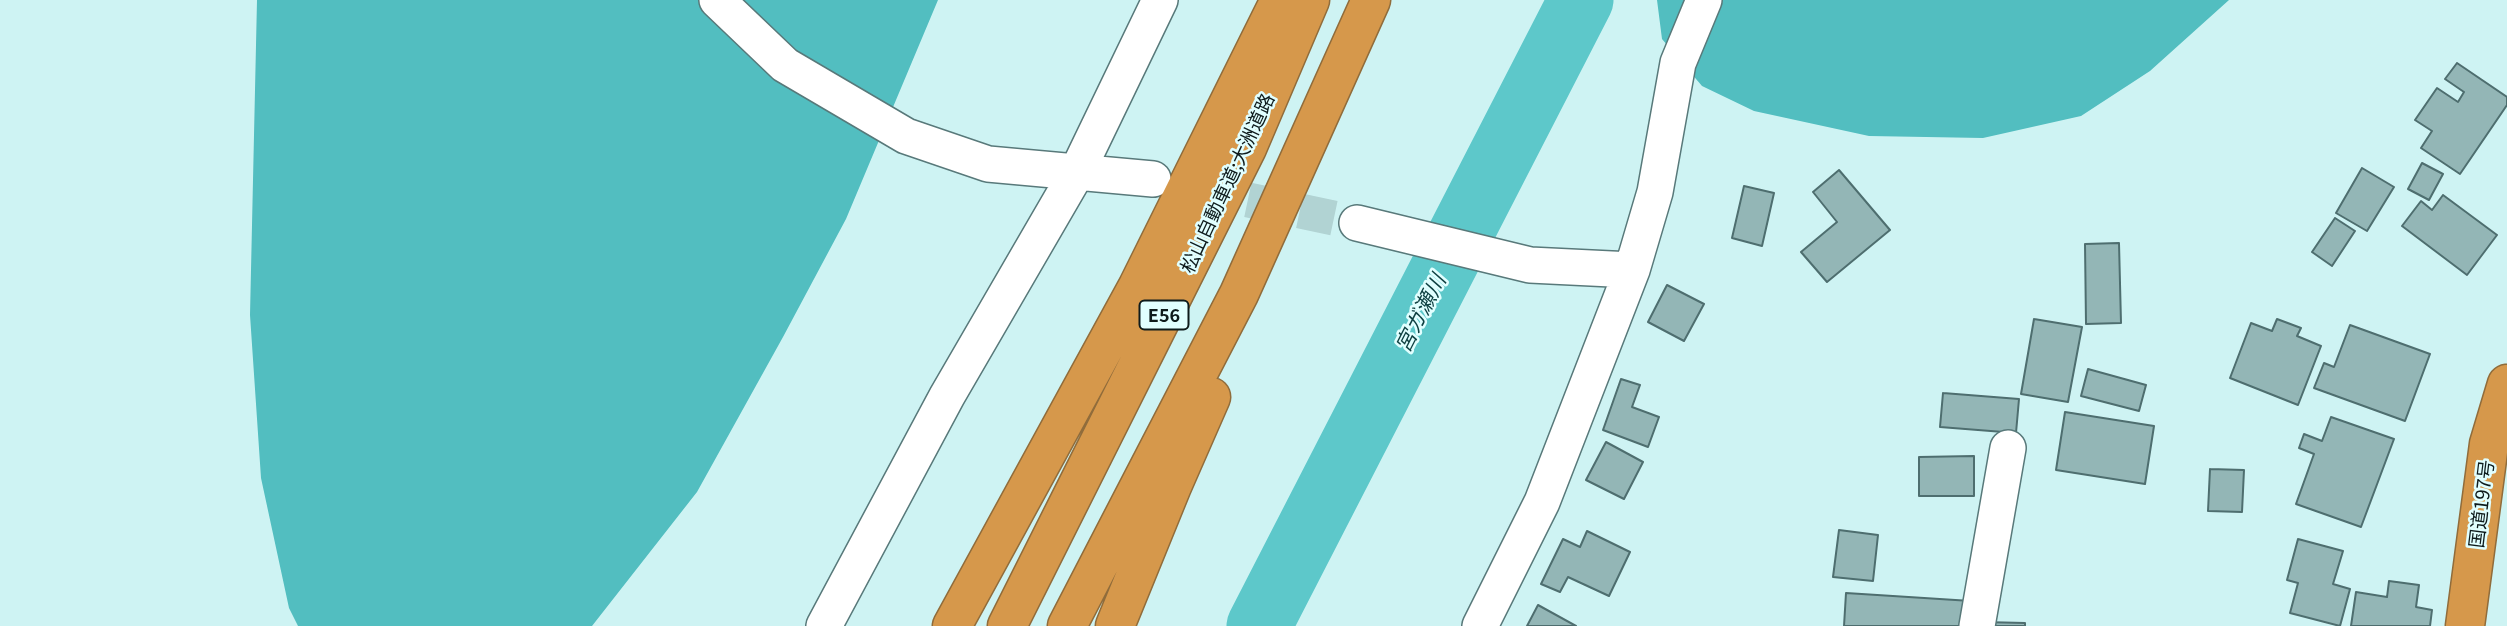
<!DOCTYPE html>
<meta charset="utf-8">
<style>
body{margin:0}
canvas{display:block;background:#cef3f3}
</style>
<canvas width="2507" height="626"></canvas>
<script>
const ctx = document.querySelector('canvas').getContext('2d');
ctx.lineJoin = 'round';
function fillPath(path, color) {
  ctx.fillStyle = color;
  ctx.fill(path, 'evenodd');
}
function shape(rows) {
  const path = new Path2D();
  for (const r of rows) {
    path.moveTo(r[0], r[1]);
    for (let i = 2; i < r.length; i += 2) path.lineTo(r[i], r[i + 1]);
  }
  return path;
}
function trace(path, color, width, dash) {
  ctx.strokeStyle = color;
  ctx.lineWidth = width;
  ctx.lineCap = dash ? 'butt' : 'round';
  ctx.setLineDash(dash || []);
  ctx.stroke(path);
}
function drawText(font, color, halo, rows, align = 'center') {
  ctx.font = font + ' Georgia,"Noto Sans JP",serif';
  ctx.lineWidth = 5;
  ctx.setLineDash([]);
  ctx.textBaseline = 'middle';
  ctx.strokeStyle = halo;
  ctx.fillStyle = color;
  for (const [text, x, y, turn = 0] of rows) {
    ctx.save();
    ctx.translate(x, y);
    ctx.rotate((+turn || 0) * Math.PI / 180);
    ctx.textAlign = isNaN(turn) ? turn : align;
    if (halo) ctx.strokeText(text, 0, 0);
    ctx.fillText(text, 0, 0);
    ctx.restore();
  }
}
fillPath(shape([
 [257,0,938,0,846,219,783,337,697,492,592,626,298,626,289,608,261,478,250,315],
 [1657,0,2229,0,2150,71,2081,116,1983,138,1869,136,1754,111,1702,86,1662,39]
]), '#52bec0');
trace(shape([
 [1259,626,1581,0]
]), '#5dc8ca', 65);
const building = shape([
 [2457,63,2507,97,2507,105,2460,174,2421,148,2432,131,2415,120,2437,88,2458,102,2464,92,2445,79,2457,63],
 [2422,163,2443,174,2429,200,2408,189,2422,163],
 [2362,168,2394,187,2367,231,2336,213,2362,168],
 [1839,170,1890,230,1827,282,1801,252,1837,222,1813,192,1839,170],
 [1744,186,1774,193,1762,246,1732,238,1744,186],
 [2443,195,2497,235,2467,275,2402,226,2421,201,2432,210,2443,195],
 [2335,218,2355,231,2332,266,2312,252,2335,218],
 [2119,243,2121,323,2086,324,2085,244,2119,243],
 [1667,285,1704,304,1684,341,1648,322,1667,285],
 [2034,319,2082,327,2068,402,2021,394,2034,319],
 [2277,319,2301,328,2297,336,2321,346,2298,405,2230,378,2251,323,2272,331,2277,319],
 [2350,325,2430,354,2405,421,2314,388,2324,363,2334,367,2350,325],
 [2088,369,2146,385,2139,411,2081,396,2088,369],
 [1621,379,1640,385,1632,407,1659,417,1648,447,1603,430,1621,379],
 [1943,393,2019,399,2016,433,1940,427,1943,393],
 [2065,412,2154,426,2145,484,2056,470,2065,412],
 [2331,417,2394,439,2361,527,2296,504,2314,454,2299,448,2304,434,2322,441,2331,417],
 [1606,442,1643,462,1624,499,1586,480,1606,442],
 [1974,456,1974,496,1919,496,1919,457,1974,456],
 [2210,469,2244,470,2242,512,2208,511,2210,469],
 [1839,530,1878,535,1873,581,1833,577,1839,530],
 [1587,531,1630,552,1609,596,1568,577,1560,592,1541,584,1563,539,1580,547,1587,531],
 [2298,539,2343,551,2333,584,2350,589,2340,626,2290,613,2298,583,2287,580,2298,539],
 [2389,581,2419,585,2416,607,2432,610,2430,626,2351,626,2356,592,2387,597,2389,581],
 [1846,593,1971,601,1969,626,1844,626,1846,593],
 [1538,605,1576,626,1527,626,1538,605],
 [1983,622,2025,623,2025,626,1982,626,1983,622]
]);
fillPath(building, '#93b6b6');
trace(building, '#4e6e6f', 2);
trace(shape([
 [1196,189,1357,223]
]), '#b1d3d3', 35, [35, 18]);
const minor = shape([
 [717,0,785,65,906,136,988,164,1153,179],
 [1357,223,1530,265,1632,270],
 [824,626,947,396,1077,172,1160,0],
 [1480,626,1542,502,1632,270,1655,192,1678,63,1704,0],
 [1977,626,2008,448]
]);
const highway = shape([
 [952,626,1138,286,1280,0],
 [1007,626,1247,148,1310,0],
 [1067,626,1239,294,1371,0],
 [1115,626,1172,486,1211,397],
 [2465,626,2489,444,2507,384]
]);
trace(minor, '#58797a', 38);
trace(highway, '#906c3b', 41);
trace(minor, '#fff', 35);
trace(highway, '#d6984b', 38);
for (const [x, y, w] of [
 [1164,315,49]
]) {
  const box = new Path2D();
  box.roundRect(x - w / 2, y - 14.5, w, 29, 5);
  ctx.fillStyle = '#e1ffff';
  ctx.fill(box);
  trace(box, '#0e1b1c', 2);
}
drawText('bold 18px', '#0e1b1c', null, [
 ["E56",1164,315]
]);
drawText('19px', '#0e1b1c', '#e1ffff', [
 ["松山自動車道;大洲道路",1227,183,-65],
 ["国道197号",2481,504,-83]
]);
drawText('italic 21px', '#0d3f40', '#e1ffff', [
 ["宮ガ瀬川",1420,313,-63]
]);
</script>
